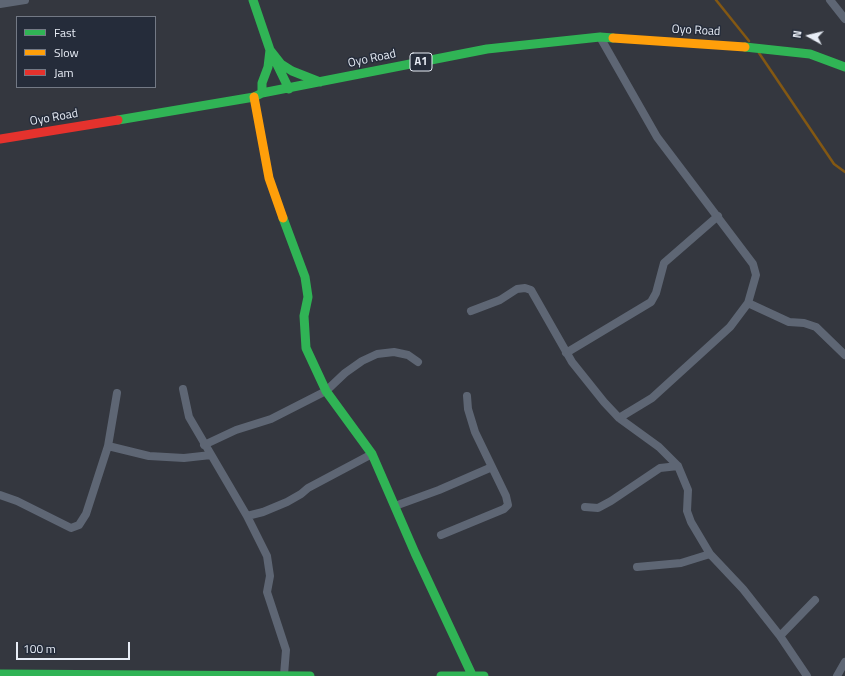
<!DOCTYPE html>
<style>
body{margin:0}
#map{position:relative;width:845px;height:676px;overflow:hidden;background:#34373f;font-family:"Titillium Web",sans-serif}
canvas{display:block}
.legend{position:absolute;left:16px;top:16px;width:140px;height:72px;box-sizing:border-box;background:#252c3a;border:1px solid #737985;margin:0;padding:5px 7px;list-style:none;font-size:12px;color:#e8edf6}
.legend li{display:flex;align-items:center;gap:8px;height:20px}
.legend b{width:20px;border:1px solid #737985}
.north{position:absolute;left:789px;top:16px;width:40px;height:40px;-webkit-text-stroke:3px #252c3a;paint-order:stroke;rotate:278deg;font-size:11px;font-weight:700;line-height:16px;text-align:center;color:#e8edf6}
.north::after{content:'';display:block;margin:auto;width:14px;height:18px;background:#e8edf6;clip-path:polygon(50% 0,100% 100%,50% 72%,0 100%)}
.scale{position:absolute;left:16px;top:642px;width:114px;height:18px;box-sizing:border-box;border:2px solid #e8edf6;border-top:0;padding-left:5px;font-size:12px;line-height:14px;white-space:nowrap;color:#e8edf6;-webkit-text-stroke:3px #252c3a;paint-order:stroke}
</style>
<div id="map">
<canvas width="845" height="676"></canvas>
<ul class="legend">
<li><b style="height:5px;background:#30b455"></b>Fast</li>
<li><b style="height:5px;background:#ff9f0a"></b>Slow</li>
<li><b style="height:5px;background:#e5322d"></b>Jam</li>
</ul>
<div class="north">N</div>
<div class="scale">100 m</div>
</div>
<script>
const ctx = document.querySelector('canvas').getContext('2d');
ctx.lineJoin = 'round';
function shape(rows) {
  const path = new Path2D();
  for (const r of rows) {
    path.moveTo(r[0], r[1]);
    for (let i = 2; i < r.length; i += 2) path.lineTo(r[i], r[i + 1]);
  }
  return path;
}
function trace(path, color, width, dash) {
  ctx.strokeStyle = color;
  ctx.lineWidth = width;
  ctx.lineCap = dash ? 'butt' : 'round';
  ctx.setLineDash(dash || []);
  ctx.stroke(path);
}
function drawText(font, color, halo, rows, align = 'center') {
  ctx.font = font + ' "Titillium Web",sans-serif';
  ctx.lineWidth = 3;
  ctx.setLineDash([]);
  ctx.textBaseline = 'middle';
  ctx.strokeStyle = halo;
  ctx.fillStyle = color;
  for (const [text, x, y, turn = 0] of rows) {
    ctx.save();
    ctx.translate(x, y);
    ctx.rotate((+turn || 0) * Math.PI / 180);
    ctx.textAlign = isNaN(turn) ? turn : align;
    if (halo) ctx.strokeText(text, 0, 0);
    ctx.fillText(text, 0, 0);
    ctx.restore();
  }
}
trace(shape([
 [716,0,749,41],
 [759,53,834,164,845,172]
]), '#835813', 2.5);
trace(shape([
 [830,0,845,19],
 [0,4,25,0],
 [600,37,657,137,753,264,756,275,748,303,730,327,652,398,619,418],
 [748,303,789,322,804,323,816,327,845,355],
 [471,311,500,300,517,289,525,288,531,290,572,362,604,402,619,418,659,447,678,466,688,490,687,511,691,522,710,554,743,589,780,636,807,676],
 [566,353,651,302,656,293,664,263,718,216],
 [183,389,189,417,247,516,267,556,270,576,267,592,286,650,284,675],
 [204,445,236,430,271,419,326,391,345,373,362,361,377,354,394,352,408,355,418,362],
 [108,446,149,456,184,458,211,455],
 [0,495,17,501,71,528,79,525,86,514,108,446,117,393],
 [395,506,439,490,492,467],
 [585,507,598,508,611,501,660,468,678,466],
 [247,516,263,512,287,502,301,494,308,488,372,454],
 [441,535,504,509,508,505,506,496,475,432,468,409,467,396],
 [637,567,681,563,710,554],
 [780,636,815,600],
 [837,676,845,662]
]), '#5e6674', 8);
trace(shape([
 [253,0,270,50,289,89],
 [745,47,810,54,845,67],
 [270,50,281,64,292,71,320,82],
 [262,93,262,83,268,67,270,50],
 [118,120,254,97,262,93,487,49,600,37,613,38],
 [283,218,305,277,308,297,304,316,306,348,326,391,372,454,415,553,472,675],
 [0,674,310,676],
 [441,676,484,676]
]), '#30b455', 9);
trace(shape([
 [613,38,745,47],
 [254,97,269,178,283,218]
]), '#ff9f0a', 9);
trace(shape([
 [0,139,118,120]
]), '#e5322d', 9);
for (const [x, y, w] of [
 [421,62,22]
]) {
  const box = new Path2D();
  box.roundRect(x - w / 2, y - 9, w, 18, 3);
  ctx.fillStyle = '#252c3a';
  ctx.fill(box);
  trace(box, '#e8edf6', 1);
}
drawText('bold 11px', '#e8edf6', null, [
 ["A1",421,62]
]);
drawText('12px', '#e8edf6', '#252c3a', [
 ["Oyo Road",696,31,3],
 ["Oyo Road",372,59,-12],
 ["Oyo Road",54,118,-10]
]);
</script>
